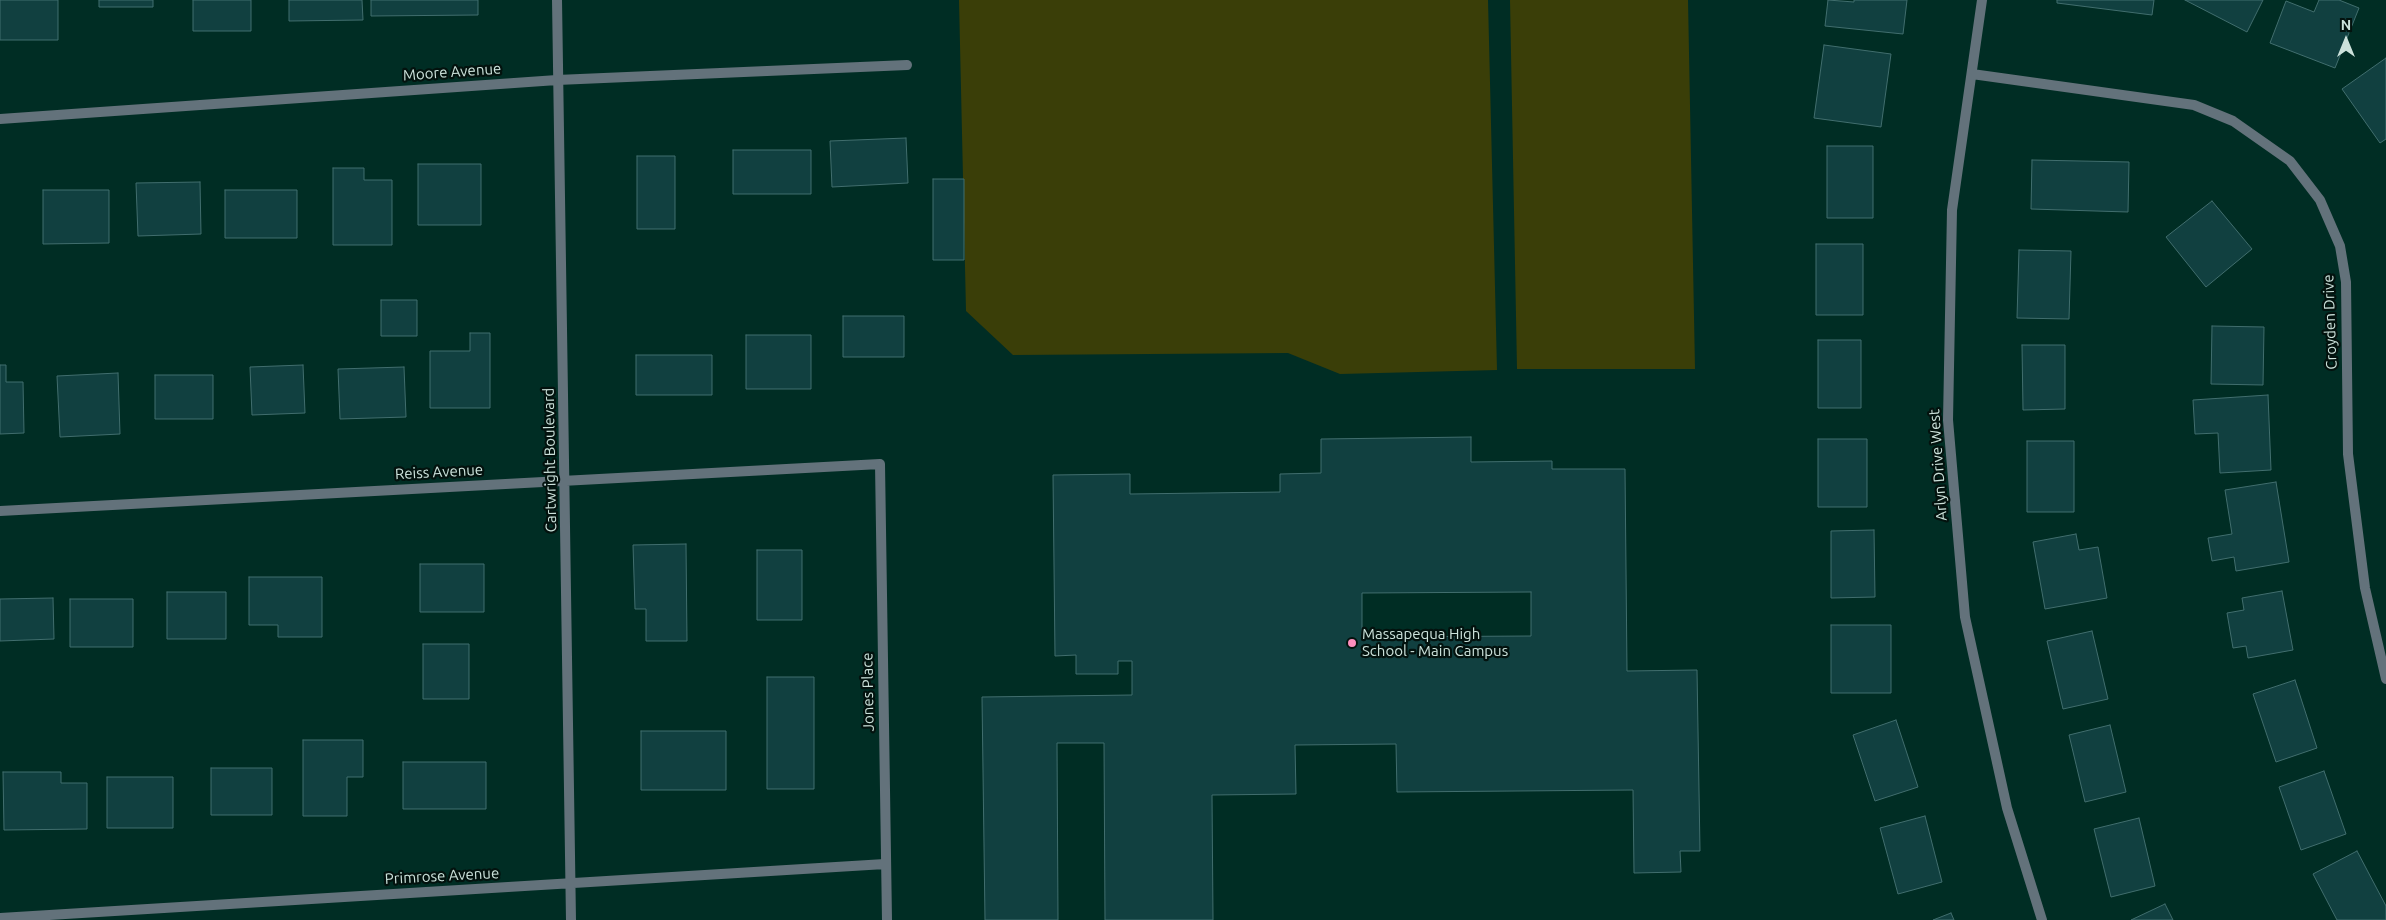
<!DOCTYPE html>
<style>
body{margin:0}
#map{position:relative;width:2386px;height:920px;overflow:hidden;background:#002d24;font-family:Ubuntu,sans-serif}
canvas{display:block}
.north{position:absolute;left:2321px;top:15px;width:50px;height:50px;-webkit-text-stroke:4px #03120e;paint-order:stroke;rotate:0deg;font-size:14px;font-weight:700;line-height:20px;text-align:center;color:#cce2db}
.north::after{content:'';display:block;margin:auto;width:18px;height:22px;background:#cce2db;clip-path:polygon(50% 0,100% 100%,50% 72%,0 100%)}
</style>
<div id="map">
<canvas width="2386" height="920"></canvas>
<div class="north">N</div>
</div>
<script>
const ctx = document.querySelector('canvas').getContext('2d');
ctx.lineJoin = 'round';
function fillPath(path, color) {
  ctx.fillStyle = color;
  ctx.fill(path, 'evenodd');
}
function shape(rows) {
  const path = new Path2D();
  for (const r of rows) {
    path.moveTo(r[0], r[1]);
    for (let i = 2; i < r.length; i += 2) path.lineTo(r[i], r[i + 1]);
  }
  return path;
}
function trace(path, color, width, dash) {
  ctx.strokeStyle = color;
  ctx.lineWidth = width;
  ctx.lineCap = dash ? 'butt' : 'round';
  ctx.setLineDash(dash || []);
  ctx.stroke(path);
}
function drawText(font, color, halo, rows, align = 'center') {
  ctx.font = font + ' Ubuntu,sans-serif';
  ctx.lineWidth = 4.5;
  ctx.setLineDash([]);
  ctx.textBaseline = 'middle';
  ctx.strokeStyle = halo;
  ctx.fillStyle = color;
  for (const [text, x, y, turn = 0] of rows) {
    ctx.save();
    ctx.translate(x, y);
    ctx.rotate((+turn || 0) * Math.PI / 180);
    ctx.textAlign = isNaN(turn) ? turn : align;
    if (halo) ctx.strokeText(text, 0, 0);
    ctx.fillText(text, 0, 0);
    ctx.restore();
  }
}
fillPath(shape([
 [959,0,1488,0,1497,370,1340,374,1288,353,1013,355,966,311],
 [1510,0,1688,0,1695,369,1517,369]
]), '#3a3e08');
const building = shape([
 [0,0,58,0,58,40,0,40,0,0],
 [99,0,153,0,153,7,99,7,99,0],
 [193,0,251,0,251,31,193,31,193,0],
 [289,0,362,0,363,20,289,21,289,0],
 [371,0,478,0,478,15,371,16,371,0],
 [1828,0,1854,2,1854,0,1907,0,1903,34,1825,26,1828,0],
 [2057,0,2154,0,2152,15,2057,3,2057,0],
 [2185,0,2263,0,2247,32,2185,0],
 [2319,0,2339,0,2359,8,2335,68,2270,43,2286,1,2314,12,2319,0],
 [1824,45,1891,54,1881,127,1814,118,1824,45],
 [2386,58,2386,139,2380,143,2342,89,2386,58],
 [906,138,908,183,832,187,830,141,906,138],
 [1827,146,1873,146,1873,218,1827,218,1827,146],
 [733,150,811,150,811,194,733,194,733,150],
 [637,156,675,156,675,229,637,229,637,156],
 [2032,160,2129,162,2128,212,2031,209,2032,160],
 [418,164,481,164,481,225,418,225,418,164],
 [333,168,364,168,364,180,392,180,392,245,333,245,333,168],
 [933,179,964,179,964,260,933,260,933,179],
 [200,182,201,234,138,236,136,183,200,182],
 [43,190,109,190,109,243,43,244,43,190],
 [225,190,297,190,297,238,225,238,225,190],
 [2212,201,2252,249,2206,287,2166,237,2212,201],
 [1816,244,1863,244,1863,315,1816,315,1816,244],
 [2019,250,2071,251,2069,319,2017,318,2019,250],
 [381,300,417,300,417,336,381,336,381,300],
 [843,316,904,316,904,357,843,357,843,316],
 [2212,326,2264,327,2263,385,2211,384,2212,326],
 [470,333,490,333,490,408,430,408,430,351,470,351,470,333],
 [746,335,811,335,811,389,746,389,746,335],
 [1818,340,1861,340,1861,408,1818,408,1818,340],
 [2022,345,2065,345,2065,409,2023,410,2022,345],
 [636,355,712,355,712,395,636,395,636,355],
 [0,365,6,365,6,382,23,382,24,433,0,434,0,365],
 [303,365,305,413,252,415,250,367,303,365],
 [404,367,406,417,340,419,338,369,404,367],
 [118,373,120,434,60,437,57,376,118,373],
 [155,375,213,375,213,419,155,419,155,375],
 [2268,395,2271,470,2220,473,2218,433,2195,434,2193,400,2268,395],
 [1471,437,1471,462,1552,461,1552,469,1625,469,1627,671,1697,670,1700,851,1680,851,1681,872,1634,873,1633,790,1397,792,1396,744,1295,745,1296,794,1212,795,1213,920,1105,920,1104,743,1057,743,1058,920,985,920,982,697,1132,695,1132,661,1118,661,1118,674,1076,674,1076,655,1055,656,1053,475,1130,474,1130,494,1280,492,1280,474,1321,473,1321,439,1471,437],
 [1531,592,1531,636,1362,637,1362,593,1531,592],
 [1818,439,1867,439,1867,507,1818,507,1818,439],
 [2027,441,2074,441,2074,512,2027,512,2027,441],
 [2276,482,2289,562,2236,571,2234,557,2212,561,2208,538,2232,534,2225,490,2276,482],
 [1874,530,1875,597,1831,598,1831,531,1874,530],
 [2076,534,2079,550,2098,547,2107,598,2045,609,2033,542,2076,534],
 [686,544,687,641,646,641,646,609,635,609,633,545,686,544],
 [757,550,802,550,802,620,757,620,757,550],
 [420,564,484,564,484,612,420,612,420,564],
 [249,577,322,577,322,637,278,637,278,625,249,625,249,577],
 [2282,591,2293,650,2248,658,2246,646,2233,648,2227,613,2244,610,2242,598,2282,591],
 [167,592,226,592,226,639,167,639,167,592],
 [53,598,54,639,0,641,0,599,53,598],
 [70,599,133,599,133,647,70,647,70,599],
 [1831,625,1891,625,1891,693,1831,693,1831,625],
 [2092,631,2108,699,2063,709,2047,641,2092,631],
 [423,644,469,644,469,699,423,699,423,644],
 [767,677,814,677,814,789,767,789,767,677],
 [2295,680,2317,748,2276,762,2253,694,2295,680],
 [1896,720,1918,787,1875,801,1853,735,1896,720],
 [2110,725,2126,792,2085,802,2069,735,2110,725],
 [641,731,726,731,726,790,641,790,641,731],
 [303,740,363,740,363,777,347,777,347,816,303,816,303,740],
 [403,762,486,762,486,809,403,809,403,762],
 [211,768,272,768,272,815,211,815,211,768],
 [2324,771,2346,834,2301,850,2279,787,2324,771],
 [3,772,61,772,61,783,87,783,87,829,4,830,3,772],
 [107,777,173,777,173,828,107,828,107,777],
 [1925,816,1942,882,1898,894,1880,828,1925,816],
 [2139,818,2155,886,2111,897,2094,829,2139,818],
 [2357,851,2386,906,2386,920,2337,920,2313,874,2357,851],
 [2165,904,2173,920,2131,920,2165,904],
 [1951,913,1954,920,1933,920,1951,913]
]);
fillPath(building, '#114040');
trace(building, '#416e6e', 1);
trace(shape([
 [557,0,571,920],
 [1982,0,1952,210,1948,420,1965,617,2007,808,2042,920],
 [1972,74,2194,105,2233,121,2290,161,2320,200,2340,246,2346,282,2348,454,2365,588,2386,679],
 [0,119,557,80,907,65],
 [0,511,880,464,887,920],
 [0,918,885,864]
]), '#63727b', 10);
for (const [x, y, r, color] of [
 [1352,643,5,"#fe8ebd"]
]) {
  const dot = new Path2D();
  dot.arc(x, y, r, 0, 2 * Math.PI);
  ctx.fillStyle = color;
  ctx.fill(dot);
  trace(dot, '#03120e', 2);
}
drawText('15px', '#cce2db', '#03120e', [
 ["Moore Avenue",452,72,-4],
 ["Croyden Drive",2330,322,-92],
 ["Cartwright Boulevard",550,460,-91],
 ["Arlyn Drive West",1938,465,-94],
 ["Reiss Avenue",439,472,-3],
 ["Jones Place",868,692,-91],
 ["Primrose Avenue",442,876,-3]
]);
drawText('15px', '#cce2db', '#03120e', [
 ["Massapequa High",1362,634],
 ["School - Main Campus",1362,651]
], 'left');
</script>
